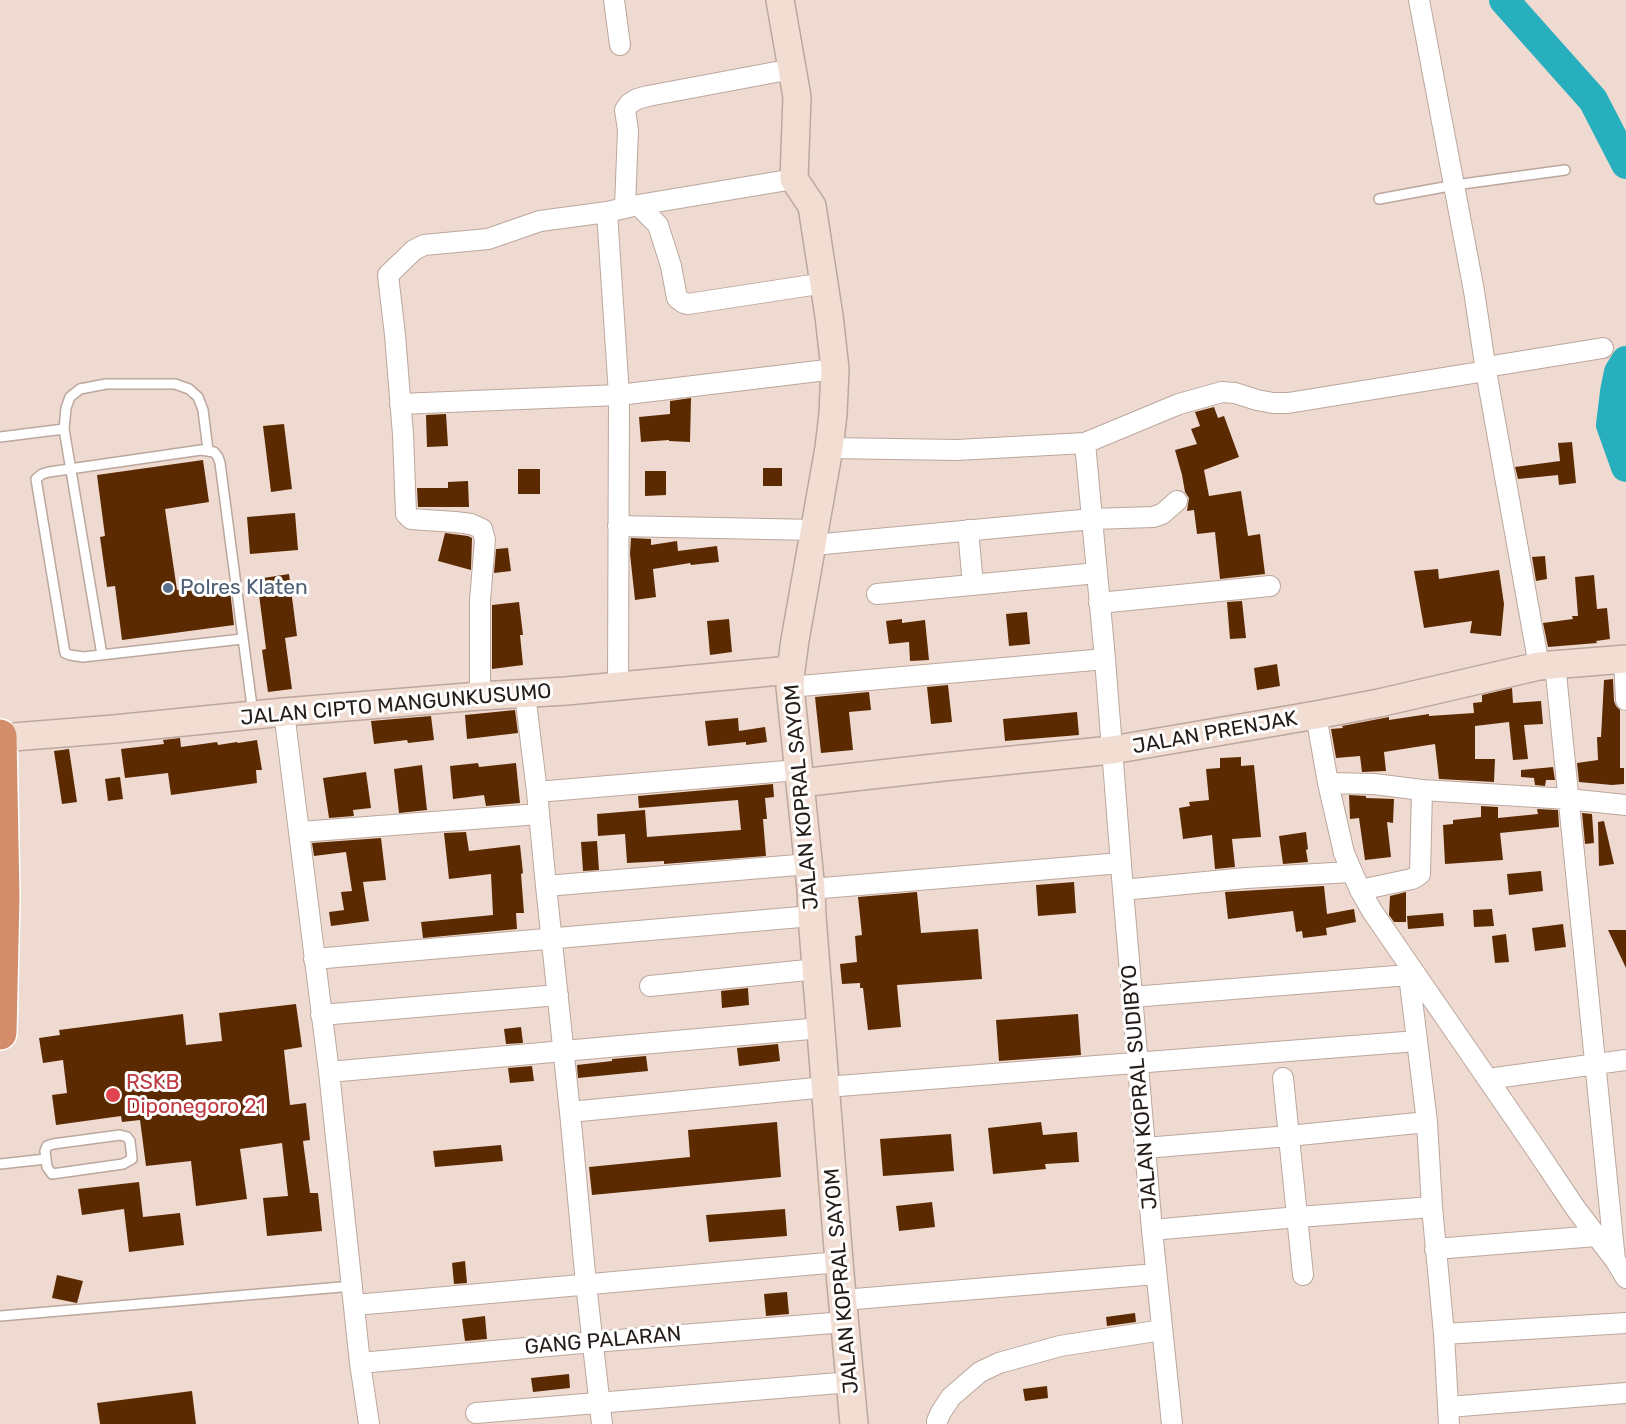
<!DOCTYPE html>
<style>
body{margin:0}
canvas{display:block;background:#efdad1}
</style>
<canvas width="1626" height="1424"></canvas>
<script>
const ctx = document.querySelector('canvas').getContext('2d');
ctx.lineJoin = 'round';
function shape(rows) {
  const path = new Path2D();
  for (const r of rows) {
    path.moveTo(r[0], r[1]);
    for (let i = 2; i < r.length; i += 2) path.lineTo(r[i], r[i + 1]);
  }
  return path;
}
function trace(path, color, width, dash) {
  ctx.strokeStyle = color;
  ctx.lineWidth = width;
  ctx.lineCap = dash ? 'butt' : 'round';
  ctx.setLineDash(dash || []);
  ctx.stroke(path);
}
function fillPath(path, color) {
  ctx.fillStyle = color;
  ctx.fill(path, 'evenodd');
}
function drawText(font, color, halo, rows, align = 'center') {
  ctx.font = font + ' Rubik,sans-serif';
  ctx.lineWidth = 6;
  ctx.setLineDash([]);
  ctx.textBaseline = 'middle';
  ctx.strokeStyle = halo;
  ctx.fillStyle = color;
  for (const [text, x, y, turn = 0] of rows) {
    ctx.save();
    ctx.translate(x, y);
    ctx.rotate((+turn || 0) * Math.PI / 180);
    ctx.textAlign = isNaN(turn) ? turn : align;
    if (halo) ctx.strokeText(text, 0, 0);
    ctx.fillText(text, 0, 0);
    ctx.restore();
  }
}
trace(shape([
 [1504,0,1593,100,1626,164],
 [1626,361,1619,372,1615,392,1611,425,1626,467]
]), '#27afbd', 30);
fillPath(shape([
 [691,398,690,442,669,441,669,440,641,442,639,417,670,414,670,401],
 [1214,407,1218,418,1224,416,1239,457,1204,470,1209,496,1241,491,1248,536,1260,534,1265,574,1220,579,1215,532,1197,534,1194,510,1187,511,1189,498,1185,492,1182,475,1175,450,1197,444,1191,429,1200,426,1195,412],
 [446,414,448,446,427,447,426,415],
 [284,424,292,489,271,492,263,426],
 [1572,442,1576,483,1559,485,1558,475,1518,479,1515,467,1560,461,1558,443],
 [203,460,209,502,165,509,177,590,229,582,234,625,122,640,115,586,107,587,100,537,105,536,97,475],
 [763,468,782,468,782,486,763,486],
 [518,469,540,469,540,494,518,494],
 [645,471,666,471,666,495,645,496],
 [468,481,469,507,418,507,417,488,448,488,448,482],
 [295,513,298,550,250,554,247,517],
 [445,533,468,536,472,538,471,570,438,561],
 [631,538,651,539,651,545,677,541,678,551,717,546,719,562,691,565,690,563,653,569,656,597,635,600,630,554],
 [508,548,511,571,494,573,496,549],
 [1545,556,1547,579,1536,581,1532,557],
 [1438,569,1439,579,1499,570,1504,604,1501,636,1470,633,1472,621,1424,628,1414,571],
 [289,574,297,636,285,638,292,689,268,692,262,650,266,649,257,579],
 [1594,575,1597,609,1607,608,1610,639,1596,641,1597,643,1548,647,1543,623,1573,619,1572,616,1578,616,1575,577],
 [1242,601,1246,638,1230,639,1227,602],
 [519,602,523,635,520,635,523,665,492,669,492,605],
 [1027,612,1030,644,1009,646,1006,614],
 [729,619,732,652,710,655,707,621],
 [902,619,902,623,925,620,929,660,910,661,909,642,889,644,886,621],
 [1277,664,1280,686,1257,690,1254,668],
 [1613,679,1614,701,1616,706,1620,710,1620,768,1624,768,1624,784,1612,785,1579,782,1577,763,1598,760,1597,737,1601,737,1604,680],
 [948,685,952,722,931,724,927,687],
 [1512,688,1513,703,1541,701,1543,724,1524,725,1528,759,1513,760,1509,722,1475,726,1475,759,1495,759,1494,782,1439,779,1435,744,1384,752,1386,771,1362,772,1360,756,1336,758,1331,729,1343,728,1342,726,1389,717,1389,720,1429,714,1429,716,1474,713,1473,703,1482,702,1482,695],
 [869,692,871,710,849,712,853,750,821,753,815,697],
 [515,710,518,733,467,739,465,715],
 [1077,712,1079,735,1005,741,1003,719],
 [431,716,434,740,408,743,407,740,374,744,371,721],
 [738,718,739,731,765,727,767,742,746,745,746,742,708,746,705,721],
 [180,738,181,747,217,742,218,745,237,742,238,743,257,740,262,770,256,770,257,783,171,795,168,773,125,778,121,749,164,744,163,740],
 [69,749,77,802,62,804,54,751],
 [1241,757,1241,766,1254,765,1261,837,1232,839,1235,867,1215,869,1212,835,1183,839,1179,808,1190,806,1189,802,1209,800,1206,769,1220,768,1220,758],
 [478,763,479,767,516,763,520,803,486,806,484,795,453,799,450,766],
 [422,765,427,810,399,813,394,769],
 [1553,767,1555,780,1546,780,1545,786,1535,785,1534,778,1521,777,1521,770],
 [366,772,371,808,353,810,354,816,329,818,323,778],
 [120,777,123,799,108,801,105,779],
 [773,784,774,797,765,798,767,819,763,819,766,856,664,864,664,861,627,863,625,834,598,836,597,814,645,810,647,837,741,830,738,800,639,808,638,796],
 [1349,795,1366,796,1366,798,1394,799,1393,823,1387,822,1391,857,1365,860,1359,818,1350,819],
 [1481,806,1498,807,1498,818,1538,814,1537,809,1558,810,1559,827,1500,833,1503,860,1445,864,1443,825,1453,824,1453,820,1481,817],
 [1582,813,1592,814,1594,843,1585,844],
 [1604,821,1614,864,1599,866,1598,822],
 [466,832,469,851,520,845,523,873,521,874,524,913,516,913,517,929,423,938,421,922,493,915,491,874,449,879,444,833],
 [1306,832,1308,849,1306,850,1308,862,1283,864,1279,836],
 [381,838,386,880,363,882,369,921,331,926,329,912,344,910,341,892,352,891,346,852,314,856,312,843],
 [597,841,599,870,583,871,581,842],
 [1541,871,1543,891,1509,895,1507,874],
 [1074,882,1076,913,1038,916,1036,885],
 [1324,886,1327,914,1354,909,1356,922,1326,928,1327,935,1303,938,1302,931,1296,932,1293,911,1228,919,1225,892],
 [917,892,921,933,978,929,982,979,897,985,901,1027,868,1030,863,988,860,988,860,983,842,984,840,964,857,962,855,936,862,935,858,897],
 [1406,892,1406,922,1394,922,1389,915,1390,896],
 [1492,909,1494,926,1474,927,1473,910],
 [1443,913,1444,926,1408,929,1407,916],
 [1563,924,1566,947,1535,951,1532,928],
 [1608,930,1626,930,1626,968],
 [1506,934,1509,962,1495,963,1492,936],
 [748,988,749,1005,722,1008,721,991],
 [296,1004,302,1047,284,1050,290,1105,306,1103,310,1140,303,1141,310,1193,318,1193,322,1231,267,1236,263,1198,288,1196,282,1143,240,1149,247,1199,196,1206,191,1161,146,1166,140,1120,122,1122,121,1116,56,1125,52,1095,67,1093,63,1060,43,1063,39,1038,60,1035,59,1030,183,1014,186,1045,222,1041,219,1013],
 [1078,1014,1081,1055,999,1061,996,1020],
 [521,1027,523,1043,506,1044,504,1029],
 [778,1044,780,1061,739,1066,737,1048],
 [646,1056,648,1071,578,1078,577,1065,612,1061,612,1059],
 [532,1066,534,1081,510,1083,508,1068],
 [777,1122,781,1177,592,1195,589,1167,690,1157,688,1130],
 [1041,1122,1043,1135,1077,1132,1079,1162,1045,1164,1046,1169,993,1174,988,1128],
 [951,1134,954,1171,883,1176,880,1139],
 [501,1145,503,1161,435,1167,433,1151],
 [139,1182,143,1217,180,1213,184,1245,129,1252,124,1209,82,1215,78,1189],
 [932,1202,935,1227,899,1231,896,1206],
 [785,1209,787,1236,709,1242,706,1215],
 [465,1261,467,1283,454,1284,452,1263],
 [57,1275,83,1281,77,1303,52,1298],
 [787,1292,789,1314,766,1316,764,1294],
 [1135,1313,1136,1322,1107,1326,1106,1317],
 [485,1316,487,1339,465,1341,462,1319],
 [569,1374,570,1388,533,1392,531,1378],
 [1047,1386,1048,1398,1025,1401,1023,1389],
 [192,1391,196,1424,100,1424,97,1403]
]), '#5c2a00');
const lane = shape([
 [1379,199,1455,185,1565,170],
 [0,437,64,429],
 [242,639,83,657,70,655,65,653,36,479,42,474,49,472,201,450,214,452,218,457,220,463,253,714],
 [102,655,64,429,66,408,70,397,80,389,106,384,175,384,189,389,198,397,203,410,208,450],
 [0,1164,46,1159,45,1151,47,1146,53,1144,120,1135,127,1137,130,1141,132,1159,123,1164,52,1174,47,1167,46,1159],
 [0,1316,353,1286]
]);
const street = shape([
 [614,0,620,45],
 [1419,0,1474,291,1486,371,1539,666],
 [638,205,658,225,671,266,677,298,684,303,688,304,825,283],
 [625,207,628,130,625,110,629,104,637,99,648,96,792,69],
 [607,212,619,395,618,686],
 [1486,367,1603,348],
 [400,404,619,395,835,369],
 [1085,443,1179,404,1222,392,1235,393,1257,400,1273,403,1288,403,1486,371],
 [829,448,957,450,1085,443,1105,659,1123,890,1152,1230,1172,1424],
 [618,526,816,530],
 [968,530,973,585],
 [813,545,1092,519,1153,517,1162,514,1177,501],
 [877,594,1097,573],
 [1099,603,1270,586],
 [1624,659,1626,700],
 [1555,664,1615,1260],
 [790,687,1105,659],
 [525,694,537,792,546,886,570,1112,586,1284,602,1424],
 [480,696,480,601,485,540,482,529,471,524,455,522,411,519,406,514,403,435,395,335,388,275,414,250,424,245,488,239,540,221,607,212,638,205,794,179],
 [284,712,329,1072,360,1363,369,1424],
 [1316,715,1328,783,1344,853,1360,890,1372,911,1531,1142,1576,1209,1615,1260,1626,1278],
 [1328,783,1374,784,1422,790,1568,799,1626,805],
 [537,792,798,770],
 [300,832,539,814],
 [546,886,809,864],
 [811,889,1121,863],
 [1123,890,1246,878,1351,872],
 [1360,890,1412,879,1416,877,1420,874,1422,790],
 [314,959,812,916],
 [1408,967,1427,1122,1432,1207,1444,1334,1449,1424],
 [650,986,817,969],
 [1132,997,1409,975],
 [321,1015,558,995],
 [329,1072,821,1028],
 [1283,1078,1303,1275],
 [1488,1079,1626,1060],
 [570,1112,826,1087,1417,1041],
 [1145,1148,1289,1136,1427,1122],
 [1152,1230,1298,1217,1432,1207],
 [1435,1249,1596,1236],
 [843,1300,1156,1274],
 [355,1305,839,1262],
 [1444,1334,1626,1323],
 [360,1363,593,1342,845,1322],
 [1448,1407,1626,1393],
 [476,1413,851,1382],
 [937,1424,937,1421,941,1412,951,1397,980,1372,999,1363,1060,1346,1162,1330]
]);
const secondary = shape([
 [780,0,797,97,794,179,812,206,829,316,835,369,833,414,829,448,795,640,791,670,790,687,811,889,812,916,839,1262,854,1424],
 [0,738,114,729,284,712,480,696,566,691,791,670],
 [800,783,943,767,1112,750,1316,715,1379,703,1539,666,1626,659]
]);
const highway = shape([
 [0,736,3,897,0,1033]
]);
trace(lane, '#bba79d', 12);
trace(street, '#bba79d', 22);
trace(secondary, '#bba79d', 30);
trace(highway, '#fff', 36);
trace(lane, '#fff', 9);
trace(street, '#fff', 20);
trace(secondary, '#f2ddd3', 27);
trace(highway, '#d48d6b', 33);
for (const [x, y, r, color] of [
 [168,588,6,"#5c6f8a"],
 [113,1095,8,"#e0444e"]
]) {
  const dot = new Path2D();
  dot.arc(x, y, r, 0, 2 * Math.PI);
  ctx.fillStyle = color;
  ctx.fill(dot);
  trace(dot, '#fff', 2);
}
drawText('21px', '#4e5e75', '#fff', [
 ["Polres Klaten",180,588]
], 'left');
drawText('21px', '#241d19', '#fff', [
 ["JALAN CIPTO MANGUNKUSUMO",396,705,-5],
 ["JALAN PRENJAK",1215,733,-10],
 ["JALAN KOPRAL SAYOM",802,797,-95],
 ["JALAN KOPRAL SUDIBYO",1140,1087,-95],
 ["JALAN KOPRAL SAYOM",842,1281,-95],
 ["GANG PALARAN",603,1341,-5]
]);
drawText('21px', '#be3a42', '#fff', [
 ["RSKB",126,1083],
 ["Diponegoro 21",126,1107]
], 'left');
</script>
